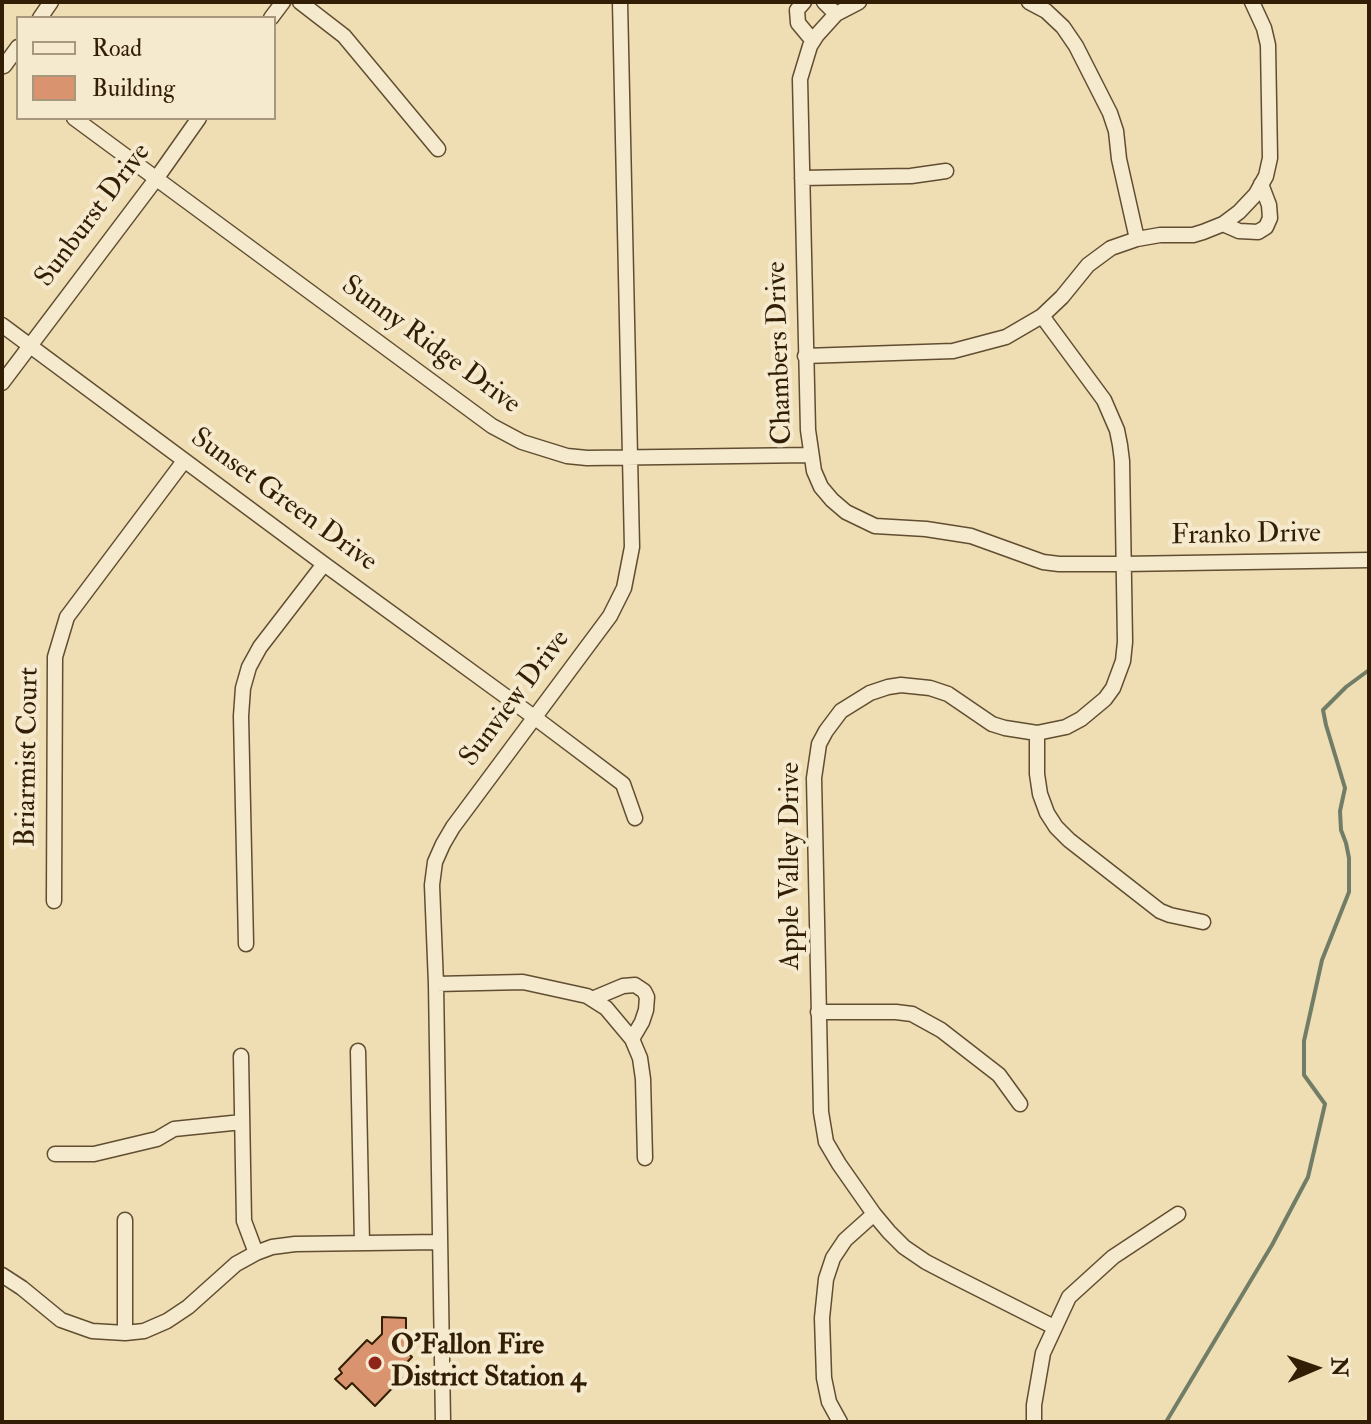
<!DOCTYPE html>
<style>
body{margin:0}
#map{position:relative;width:1371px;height:1424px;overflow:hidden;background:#efddb4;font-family:"IM FELL Double Pica",serif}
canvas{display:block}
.frame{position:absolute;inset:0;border:4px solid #321e04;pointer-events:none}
.legend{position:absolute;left:16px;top:16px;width:260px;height:104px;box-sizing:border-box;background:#f5e9ce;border:2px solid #a7987d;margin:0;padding:10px 14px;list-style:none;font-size:24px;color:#321e04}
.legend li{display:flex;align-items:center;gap:16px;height:40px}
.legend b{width:40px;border:2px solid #a7987d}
.north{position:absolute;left:1275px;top:1328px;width:80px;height:80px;-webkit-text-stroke:6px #f5e9ce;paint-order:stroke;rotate:88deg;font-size:22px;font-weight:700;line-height:32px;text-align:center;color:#321e04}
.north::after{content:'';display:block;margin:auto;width:28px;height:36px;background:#321e04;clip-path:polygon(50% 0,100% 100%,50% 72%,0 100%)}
</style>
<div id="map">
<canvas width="1371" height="1424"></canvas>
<div class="frame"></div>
<ul class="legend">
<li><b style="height:10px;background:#f5e9ce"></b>Road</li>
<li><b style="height:22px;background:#da936f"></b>Building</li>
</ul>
<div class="north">N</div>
</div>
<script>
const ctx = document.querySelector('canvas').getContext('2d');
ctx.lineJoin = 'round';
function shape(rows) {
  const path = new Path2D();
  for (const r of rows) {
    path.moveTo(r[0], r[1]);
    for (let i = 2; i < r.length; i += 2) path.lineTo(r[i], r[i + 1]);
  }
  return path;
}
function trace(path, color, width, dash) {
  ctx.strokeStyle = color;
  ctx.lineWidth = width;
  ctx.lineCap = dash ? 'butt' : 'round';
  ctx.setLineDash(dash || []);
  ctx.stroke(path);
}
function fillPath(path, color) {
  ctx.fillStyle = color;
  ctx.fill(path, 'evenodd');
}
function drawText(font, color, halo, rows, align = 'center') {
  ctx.font = font + ' "IM FELL Double Pica",serif';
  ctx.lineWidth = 8;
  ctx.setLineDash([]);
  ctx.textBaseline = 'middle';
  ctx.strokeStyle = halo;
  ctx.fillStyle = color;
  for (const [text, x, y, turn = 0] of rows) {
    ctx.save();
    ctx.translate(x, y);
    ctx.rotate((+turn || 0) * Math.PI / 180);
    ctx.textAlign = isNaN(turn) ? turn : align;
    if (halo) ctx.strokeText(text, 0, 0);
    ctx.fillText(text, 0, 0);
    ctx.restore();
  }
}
trace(shape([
 [1166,1422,1272,1245,1308,1177,1325,1104,1304,1075,1304,1041,1322,960,1349,892,1349,858,1346,843,1341,830,1340,811,1345,788,1326,725,1323,710,1346,687,1369,670]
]), '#717d66', 4);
const building = shape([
 [382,1317,406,1318,406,1351,412,1357,397,1373,402,1378,375,1406,352,1383,346,1389,335,1379,342,1373,339,1369,367,1340,372,1344,382,1334,382,1317]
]);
fillPath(building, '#da936f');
trace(building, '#321e04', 2);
const minor = shape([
 [300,2,344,36,438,149],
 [804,2,797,10,798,23,813,41],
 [824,2,836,14],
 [859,2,836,14,817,35,810,46,800,79,808,430,814,471,821,487,832,500,846,512,875,526,926,529,971,536,1043,562,1059,564,1123,564,1369,560],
 [1029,2,1046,11,1063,27,1076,46,1110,113,1116,131,1119,159,1137,239],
 [40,18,51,2],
 [271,18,283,2],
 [4,66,18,47],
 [74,118,492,426,522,442,567,456,587,458,811,455],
 [802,178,911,176,946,171],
 [1223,224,1239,231,1258,232,1266,227,1270,218,1269,205,1261,184],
 [1042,316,1104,400,1117,430,1120,445,1122,461,1125,642,1123,661,1113,688,1105,699,1081,719,1066,727,1037,733,1005,728,992,724,948,694,930,688,901,685,888,687,870,693,841,711,826,731,819,744,814,778,821,1112,826,1142,839,1164,874,1214,889,1232,904,1247,926,1262,951,1275,1054,1327],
 [2,325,324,564,534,717,623,784,635,818],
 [805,356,953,351,1006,337,1042,316,1062,297,1088,265,1111,248,1137,239,1160,235,1193,235,1203,232,1223,224,1239,212,1256,194,1266,176,1270,158,1268,45,1264,28,1252,2],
 [2,383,156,179,199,118],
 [1037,733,1037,774,1040,794,1047,813,1056,827,1069,840,1160,911,1170,915,1203,922],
 [54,901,55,657,67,617,184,461],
 [246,944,241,716,243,688,249,667,260,647,324,564],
 [436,984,523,982,587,996,606,1008,632,1039,640,1058,643,1079,645,1158],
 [592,999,623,986,635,985,644,991,647,997,646,1010,642,1022,632,1039],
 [818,1012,896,1012,912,1014,941,1030,999,1075,1020,1104],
 [358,1051,362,1243],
 [241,1056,244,1221,256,1253],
 [55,1154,94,1154,157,1139,174,1129,242,1122],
 [2,1275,22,1288,61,1320,92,1331,125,1333,144,1331,167,1321,188,1307,236,1264,256,1253,272,1247,295,1244,439,1242],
 [125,1333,125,1220],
 [443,1422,436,984,432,885,435,862,443,844,453,827,610,616,624,588,632,547,620,2],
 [840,1422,829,1402,824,1378,822,1318,826,1279,833,1258,845,1240,874,1214],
 [1034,1422,1034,1405,1043,1353,1069,1297,1113,1257,1178,1214]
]);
trace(minor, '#614e30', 17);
trace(minor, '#f5e9ce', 14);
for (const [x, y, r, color] of [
 [375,1363,8,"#8f2418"]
]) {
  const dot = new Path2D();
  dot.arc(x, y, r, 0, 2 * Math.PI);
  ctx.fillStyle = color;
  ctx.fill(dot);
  trace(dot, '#f5e9ce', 3);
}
drawText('28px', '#321e04', '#f5e9ce', [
 ["Sunburst Drive",94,216,-53],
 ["Sunny Ridge Drive",430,346,36],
 ["Chambers Drive",781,353,-92],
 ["Sunset Green Drive",283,501,36],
 ["Franko Drive",1246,536,-1],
 ["Sunview Drive",516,699,-53],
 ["Briarmist Court",29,757,-89],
 ["Apple Valley Drive",792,866,-90]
]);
drawText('bold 28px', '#321e04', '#f5e9ce', [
 ["O'Fallon Fire",391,1347],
 ["District Station 4",391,1379]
], 'left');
</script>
